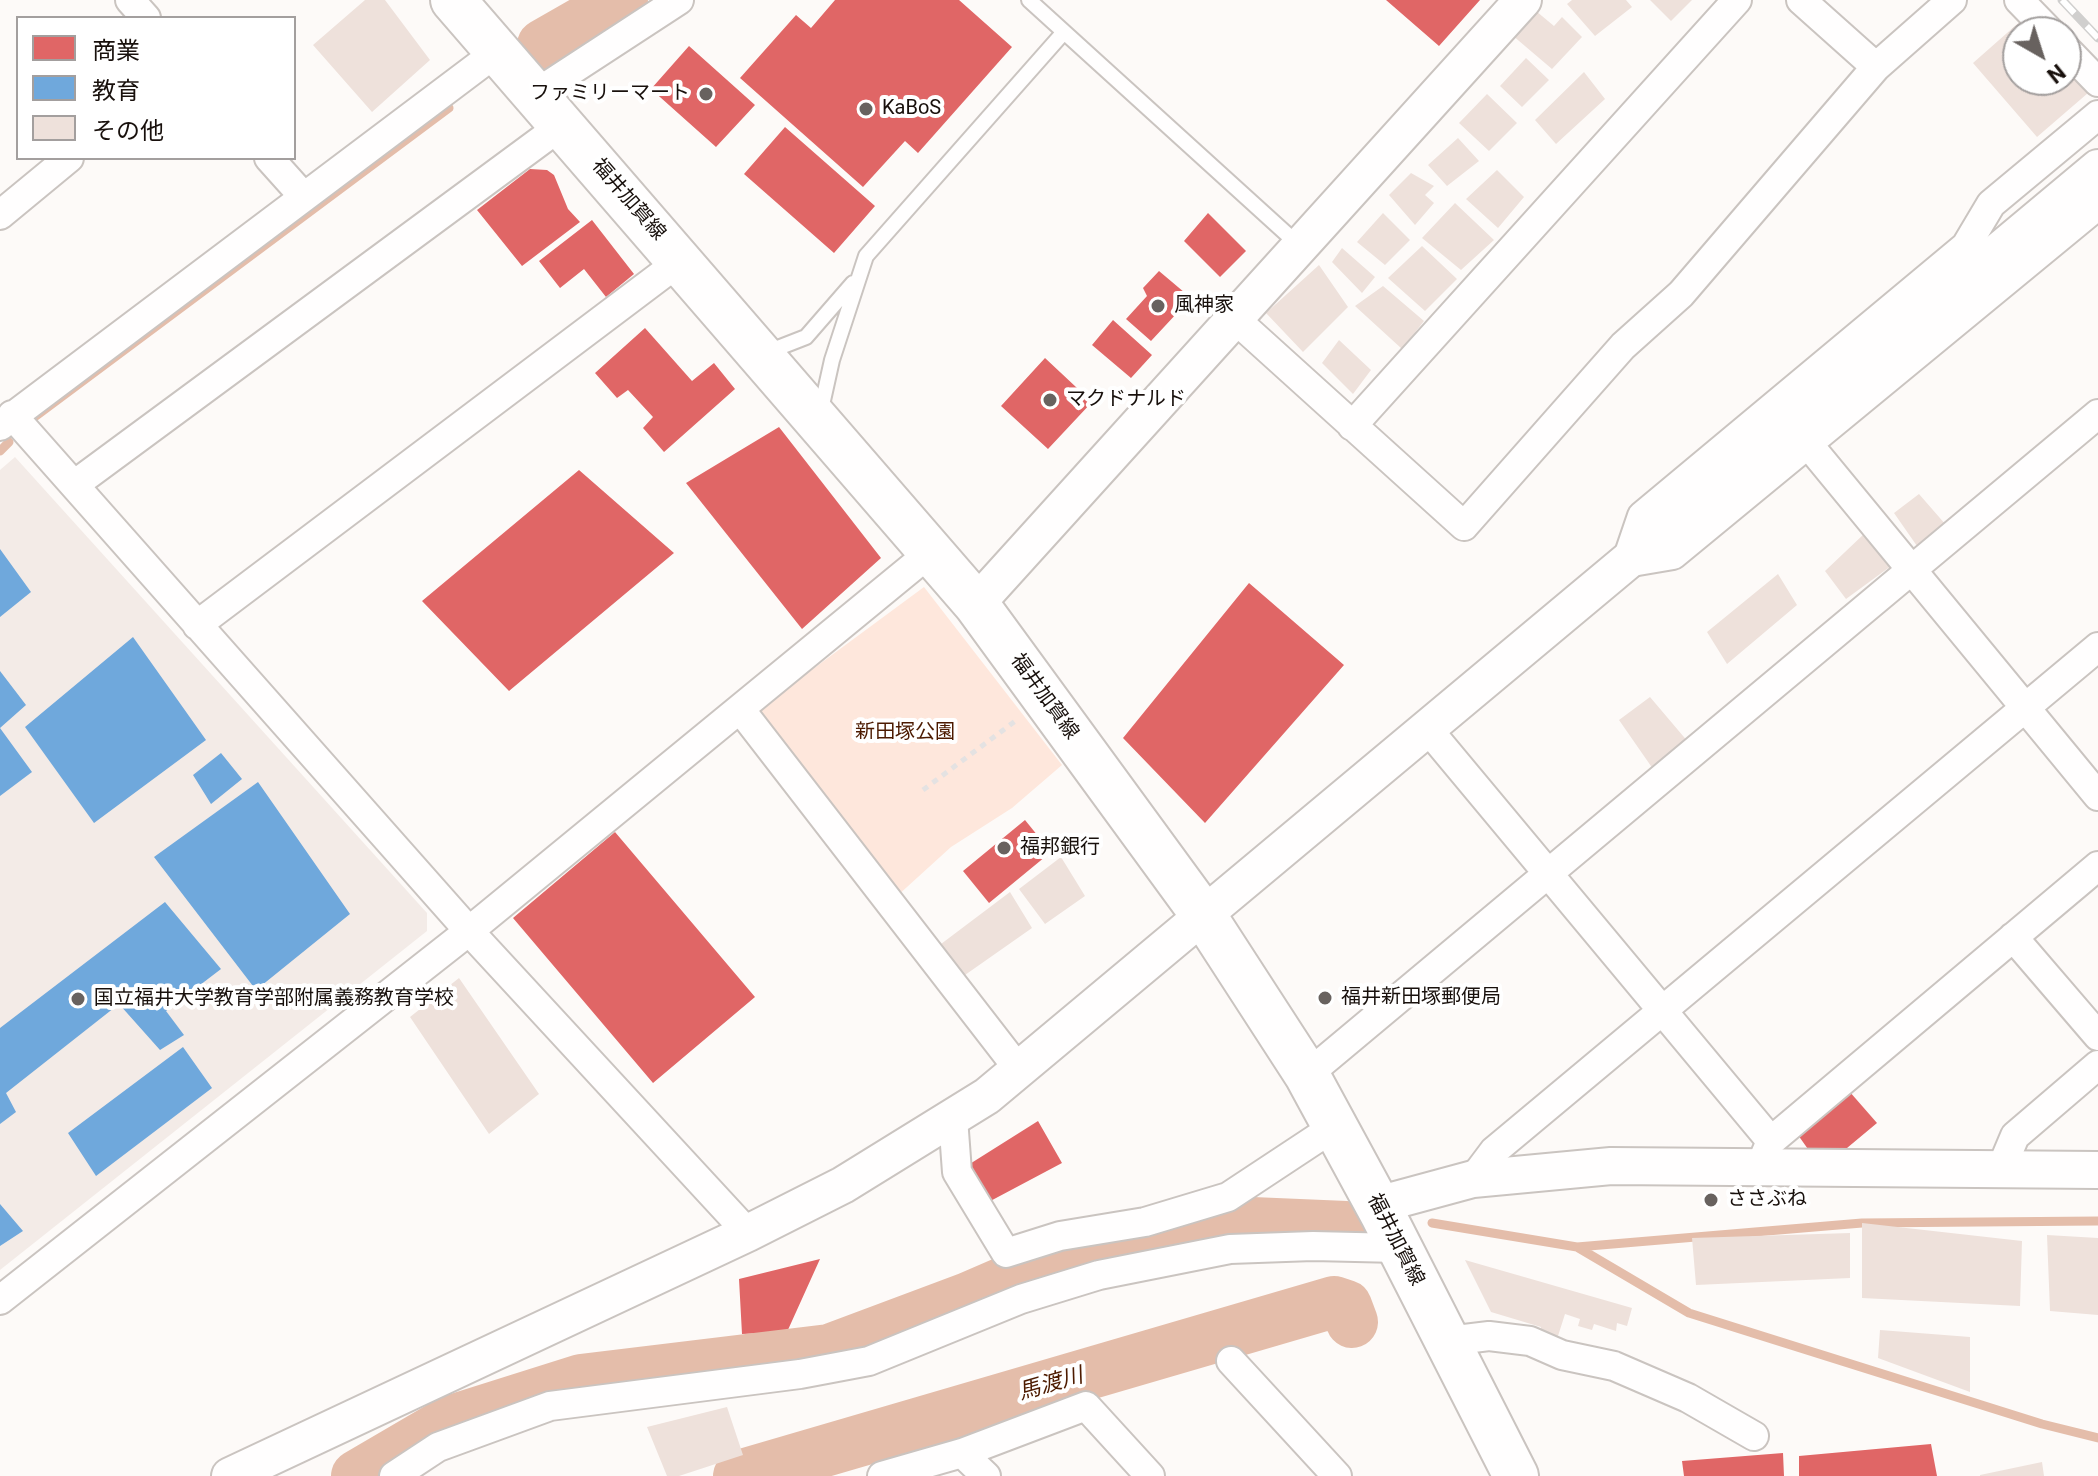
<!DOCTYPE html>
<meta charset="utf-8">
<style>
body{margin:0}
#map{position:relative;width:2098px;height:1476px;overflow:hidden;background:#fdfaf8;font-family:Roboto,"Noto Sans JP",sans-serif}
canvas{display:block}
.legend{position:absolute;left:16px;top:16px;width:280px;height:144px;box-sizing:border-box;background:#fff;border:2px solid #a39f9e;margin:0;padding:10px 14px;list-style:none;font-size:24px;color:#18100c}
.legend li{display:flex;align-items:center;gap:16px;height:40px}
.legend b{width:40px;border:2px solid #a39f9e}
.north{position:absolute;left:2002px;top:16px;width:80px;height:80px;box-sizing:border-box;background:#fff;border:2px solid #a39f9e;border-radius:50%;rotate:141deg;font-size:22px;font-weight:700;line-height:32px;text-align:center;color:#18100c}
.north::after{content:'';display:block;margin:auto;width:28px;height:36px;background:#68625f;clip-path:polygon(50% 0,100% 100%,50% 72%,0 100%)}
</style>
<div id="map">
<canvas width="2098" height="1476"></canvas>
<ul class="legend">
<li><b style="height:22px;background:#e06666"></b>商業</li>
<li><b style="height:22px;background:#6fa8dc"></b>教育</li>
<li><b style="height:22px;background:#eee1db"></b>その他</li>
</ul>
<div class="north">N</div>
</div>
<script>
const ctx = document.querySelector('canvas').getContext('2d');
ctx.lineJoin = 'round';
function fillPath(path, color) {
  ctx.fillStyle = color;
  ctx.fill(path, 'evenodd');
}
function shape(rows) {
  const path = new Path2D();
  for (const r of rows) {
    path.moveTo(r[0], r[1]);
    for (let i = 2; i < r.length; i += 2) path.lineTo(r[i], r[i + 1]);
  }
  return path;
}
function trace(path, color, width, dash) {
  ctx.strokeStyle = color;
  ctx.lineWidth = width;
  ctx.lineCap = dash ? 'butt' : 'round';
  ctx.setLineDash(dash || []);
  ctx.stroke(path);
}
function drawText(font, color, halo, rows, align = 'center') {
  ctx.font = font + ' Roboto,"Noto Sans JP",sans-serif';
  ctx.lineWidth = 8;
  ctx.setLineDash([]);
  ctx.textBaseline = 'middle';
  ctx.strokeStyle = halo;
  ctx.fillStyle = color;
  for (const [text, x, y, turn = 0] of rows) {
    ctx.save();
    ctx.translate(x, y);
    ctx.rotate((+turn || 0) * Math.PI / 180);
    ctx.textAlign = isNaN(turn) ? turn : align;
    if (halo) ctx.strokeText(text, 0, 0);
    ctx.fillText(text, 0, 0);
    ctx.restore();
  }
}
fillPath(shape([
 [15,457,427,913,427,931,0,1270,0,470]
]), '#f3ebe7');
fillPath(shape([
 [924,587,1062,765,1012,808,951,847,896,897,756,711]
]), '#fee7dc');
fillPath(shape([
 [835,0,959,0,1012,47,918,153,905,141,863,187,740,78,796,15,811,28],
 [1386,0,1480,0,1439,46],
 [689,46,755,105,716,147,651,89],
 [785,127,875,206,834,253,744,174],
 [530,169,547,170,554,175,568,209,580,222,522,266,477,210],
 [1208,213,1246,251,1220,277,1184,241],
 [592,220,634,274,606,297,584,269,560,288,539,261],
 [1159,271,1191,298,1151,341,1126,319,1147,296,1143,288],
 [1113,320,1152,355,1131,378,1092,345],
 [645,328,692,381,714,363,735,389,664,452,643,428,653,417,628,390,617,398,595,373],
 [1045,358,1092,402,1048,449,1001,406],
 [779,427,881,558,802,629,686,483],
 [579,470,674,553,509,691,422,601],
 [1249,583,1344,665,1205,823,1123,738],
 [1025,820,1051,852,989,903,963,871],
 [615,832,755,997,653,1083,513,918],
 [1849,1091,1877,1123,1835,1158,1815,1159,1798,1135],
 [1038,1121,1062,1163,981,1206,957,1172],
 [820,1259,787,1332,742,1334,739,1279],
 [1931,1444,1937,1476,1799,1476,1799,1456],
 [1783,1453,1784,1476,1684,1476,1682,1461]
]), '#e06666');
fillPath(shape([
 [0,549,31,592,0,617],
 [133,637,206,740,94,823,25,727],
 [0,671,26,705,0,728,32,772,0,796],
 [221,753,242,779,211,804,193,775],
 [258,782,350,914,256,990,154,857],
 [165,902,221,969,166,1011,184,1035,160,1050,119,1004,6,1093,16,1112,0,1124,0,1028],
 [183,1047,212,1088,96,1176,68,1133],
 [0,1204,23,1231,0,1246]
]), '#6fa8dc');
trace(shape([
 [36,416,449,108],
 [0,451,9,442],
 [1432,1223,1577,1247,1689,1313,2042,1424,2098,1438],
 [1577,1247,1862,1223,2098,1221]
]), '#e4bdaa', 9);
trace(shape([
 [543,45,622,0],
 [357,1476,451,1421,581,1380,829,1350,968,1298,1065,1256,1252,1223,1346,1227],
 [739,1476,1334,1302,1346,1306,1352,1322]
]), '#e4bdaa', 52);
fillPath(shape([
 [365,0,385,0,430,60,372,112,313,45],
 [1572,0,1626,0,1632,7,1595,36,1567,4],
 [1650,0,1692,0,1671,21],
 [1536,11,1554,26,1562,17,1582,37,1552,69,1512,35],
 [2024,18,2035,32,2018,32,2018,80,2066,80,2066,67,2088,93,2037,137,1973,63],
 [1526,58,1549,80,1522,107,1500,86],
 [1584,72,1605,99,1556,144,1535,120],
 [1487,94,1517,123,1489,151,1459,123],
 [1458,138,1479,161,1447,186,1428,165],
 [1497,170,1524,197,1498,228,1466,199],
 [1411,173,1434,186,1425,195,1434,203,1415,225,1389,195],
 [1455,203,1494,240,1461,270,1422,238],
 [1383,213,1410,240,1385,265,1357,242],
 [1422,246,1457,279,1425,311,1388,278],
 [1342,248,1375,277,1362,293,1332,262],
 [1319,265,1348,307,1303,352,1266,313],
 [1383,286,1424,321,1402,349,1355,306],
 [1339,340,1371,370,1353,394,1322,363],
 [1919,494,1946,525,1917,546,1894,513],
 [1865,533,1891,566,1846,599,1825,571],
 [1778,574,1797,605,1727,664,1707,632],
 [1650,697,1689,743,1653,769,1619,720],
 [1061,857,1085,896,1045,924,1019,889],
 [1010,892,1032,928,965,975,941,944],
 [459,978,539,1094,489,1134,410,1017],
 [1862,1223,2022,1241,2020,1306,1862,1298],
 [1850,1233,1850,1278,1696,1285,1692,1238],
 [2047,1235,2098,1238,2098,1315,2050,1311],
 [1465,1260,1632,1308,1627,1326,1617,1323,1616,1331,1594,1324,1592,1330,1578,1326,1580,1319,1565,1314,1558,1336,1540,1331,1541,1327,1491,1312],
 [1880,1330,1970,1337,1970,1392,1878,1358],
 [727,1407,743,1455,679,1476,667,1476,647,1427],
 [2042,1462,2044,1476,1980,1476,1980,1475]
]), '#eee1db');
const service = shape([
 [1029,0,1301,247],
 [765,353,806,337,853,283],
 [820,414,832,360,866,256,1064,32]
]);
const minor = shape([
 [130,0,146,18],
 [1801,0,1876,67],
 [2019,0,2050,32],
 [2066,49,2098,82],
 [535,94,679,0],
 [2098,115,1991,204,1966,246,1642,516,1626,563,1673,555,2098,205],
 [269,158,304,197],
 [0,215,69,158],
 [1235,319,1464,526,1623,346,1681,294,1876,67,1952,0],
 [12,415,469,931,748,1233],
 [0,426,498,51],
 [1352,426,1737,0],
 [1808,444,2098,796],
 [74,485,562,125],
 [197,625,680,261],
 [740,709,1020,1071],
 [1426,727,1771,1141],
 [2013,937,2098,1036],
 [1307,1075,2098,414],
 [953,1118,957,1172,1006,1253,1060,1236,1145,1222,1228,1197,1334,1127],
 [1765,1155,1771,1141,2098,866],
 [2001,1169,2015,1136,2098,1065],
 [1473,1179,1494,1151,2098,647],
 [0,1300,469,931,932,551],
 [1448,1341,1489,1336,1530,1341,1562,1355,1614,1366,1688,1398,1754,1436],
 [1231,1361,1337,1476],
 [962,1453,986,1476],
 [394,1476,438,1447,550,1406,800,1374,869,1361,1021,1299,1099,1275,1230,1249,1313,1246,1398,1248],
 [882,1476,962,1453,1086,1406,1150,1476]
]);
const tertiary = shape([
 [976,604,1523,0],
 [1377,1205,1473,1179,1611,1166,2098,1170],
 [230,1476,748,1233,843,1185,987,1096,2098,168]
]);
const primary = shape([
 [453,0,976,604,1204,916,1307,1075,1383,1215,1516,1476]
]);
trace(service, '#cac4c0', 18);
trace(minor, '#cac4c0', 32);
trace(tertiary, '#cac4c0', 40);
trace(primary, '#cac4c0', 48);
trace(shape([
 [923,790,1018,719]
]), '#e4e2e2', 5, [6, 6]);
trace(service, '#fffefe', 14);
trace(minor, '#fffefe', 28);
trace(tertiary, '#fffefe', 36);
trace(primary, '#fffefe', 44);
const rail = shape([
 [2062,0,2098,38]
]);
trace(rail, '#d0cfce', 9);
trace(rail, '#fff', 6, [18]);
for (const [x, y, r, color] of [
 [706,94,8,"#68625f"],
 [866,109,8,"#68625f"],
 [1158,306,8,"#68625f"],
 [1050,400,8,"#68625f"],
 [1004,848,8,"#68625f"],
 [1325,998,8,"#68625f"],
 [78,999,8,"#68625f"],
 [1711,1200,8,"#68625f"]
]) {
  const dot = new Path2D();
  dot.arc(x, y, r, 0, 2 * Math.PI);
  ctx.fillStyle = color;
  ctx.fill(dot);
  trace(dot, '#fff', 3);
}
drawText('20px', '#18100c', '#fff', [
 ["ファミリーマート",690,94,"right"],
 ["KaBoS",882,109],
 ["風神家",1174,306],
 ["マクドナルド",1066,400],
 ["福邦銀行",1020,848],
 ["福井新田塚郵便局",1341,998],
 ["国立福井大学教育学部附属義務教育学校",94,999],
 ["ささぶね",1727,1200]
], 'left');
drawText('20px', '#18100c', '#fff', [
 ["福井加賀線",628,200,49],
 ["福井加賀線",1044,697,54],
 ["福井加賀線",1395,1240,63]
]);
drawText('20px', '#4c1a00', '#fff', [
 ["新田塚公園",905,733]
]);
drawText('italic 22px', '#4d1b00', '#fff', [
 ["馬渡川",1051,1385,-16]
]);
</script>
